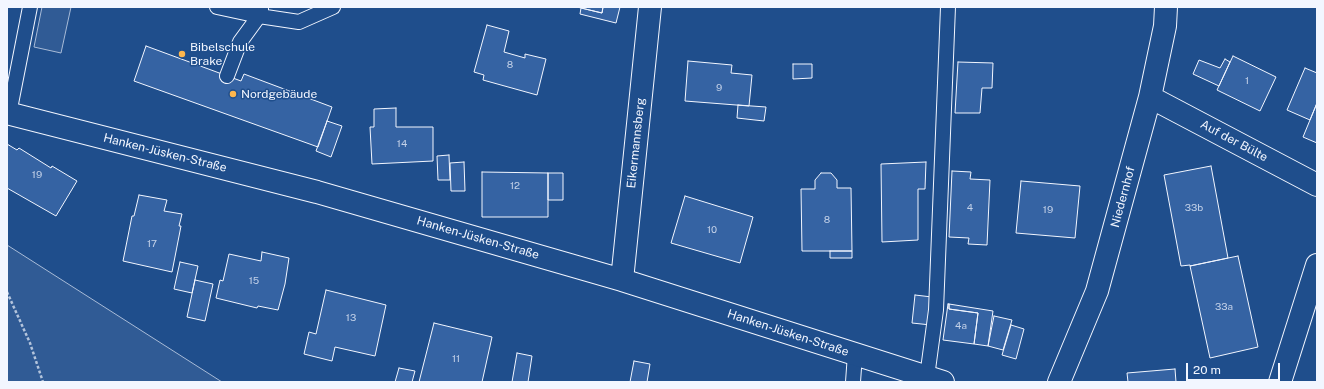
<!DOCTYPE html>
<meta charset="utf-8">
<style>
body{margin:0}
#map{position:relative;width:1324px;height:389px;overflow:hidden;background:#1f4e8c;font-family:"Public Sans",sans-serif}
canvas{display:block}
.frame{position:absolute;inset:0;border:8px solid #f2f6ff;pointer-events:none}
.scale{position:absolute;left:1186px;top:363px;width:94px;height:18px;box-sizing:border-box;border:2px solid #f2f6ff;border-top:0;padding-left:5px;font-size:12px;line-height:14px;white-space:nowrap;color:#f2f6ff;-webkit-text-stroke:3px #1f4e8c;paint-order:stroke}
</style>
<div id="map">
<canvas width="1324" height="389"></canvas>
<div class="frame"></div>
<div class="scale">20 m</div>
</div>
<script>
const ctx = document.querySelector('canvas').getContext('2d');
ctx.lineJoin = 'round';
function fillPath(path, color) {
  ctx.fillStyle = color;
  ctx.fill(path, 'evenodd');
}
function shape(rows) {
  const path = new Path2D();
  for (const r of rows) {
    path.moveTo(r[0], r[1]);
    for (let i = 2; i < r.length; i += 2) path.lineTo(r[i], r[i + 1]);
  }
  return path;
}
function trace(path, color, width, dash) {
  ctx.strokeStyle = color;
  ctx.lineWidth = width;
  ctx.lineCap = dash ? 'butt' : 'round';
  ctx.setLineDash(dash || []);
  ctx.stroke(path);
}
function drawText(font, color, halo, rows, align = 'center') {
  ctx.font = font + ' "Public Sans",sans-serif';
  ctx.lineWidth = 3;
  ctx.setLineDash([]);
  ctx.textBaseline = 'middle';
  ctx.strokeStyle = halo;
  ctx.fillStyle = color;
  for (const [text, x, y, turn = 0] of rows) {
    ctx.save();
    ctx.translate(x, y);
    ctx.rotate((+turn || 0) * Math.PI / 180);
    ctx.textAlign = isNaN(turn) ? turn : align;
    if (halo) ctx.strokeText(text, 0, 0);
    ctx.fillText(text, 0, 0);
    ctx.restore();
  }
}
const built = shape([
 [42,7,71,7,61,53,34,47,42,7],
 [7,245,222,382,7,382,7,245]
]);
fillPath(built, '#305b95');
trace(built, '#a8bbd7', 1);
const building = shape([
 [577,7,603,7,602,13,577,7],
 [603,7,620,7,616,23,580,14,581,8,602,13,603,7],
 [487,25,509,31,504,52,525,58,525,54,546,59,537,95,483,80,484,75,474,72,487,25],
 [146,46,241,81,244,74,332,107,318,147,134,81,146,46],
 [1233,56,1276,77,1260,111,1217,90,1233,56],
 [1225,59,1230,62,1219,86,1193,74,1199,60,1220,68,1225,59],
 [688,61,732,65,731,73,752,75,749,106,685,101,688,61],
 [958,62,993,63,992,88,982,88,980,113,955,113,958,62],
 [793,64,812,64,812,78,793,79,793,64],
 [1305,68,1317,73,1317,103,1310,120,1287,110,1305,68],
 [1317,103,1317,143,1303,137,1317,103],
 [738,105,766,107,764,121,737,118,738,105],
 [396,108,396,127,433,127,433,161,372,164,370,127,374,127,374,109,396,108],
 [327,121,342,126,331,157,316,151,327,121],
 [7,144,17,150,19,148,51,168,52,166,77,181,56,216,7,188,7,144],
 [449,155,450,180,438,180,437,156,449,155],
 [464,162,465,191,451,191,450,163,464,162],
 [926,162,925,189,918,189,918,240,882,242,881,164,926,162],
 [1211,166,1228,258,1190,266,1190,265,1181,266,1164,175,1211,166],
 [952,171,971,172,970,179,990,180,987,245,968,244,969,238,949,237,952,171],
 [482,172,548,173,548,217,482,217,482,172],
 [548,173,563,173,563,200,548,200,548,173],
 [821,173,831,173,837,180,837,188,851,188,852,251,802,251,801,189,815,189,815,180,821,173],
 [1021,181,1080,186,1075,238,1016,233,1021,181],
 [139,195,167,200,164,211,182,214,179,226,181,226,172,272,123,261,132,216,134,216,139,195],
 [685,196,753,217,740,263,671,243,685,196],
 [830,251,852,251,852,258,830,258,830,251],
 [262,252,289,258,285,284,278,310,258,306,257,308,216,298,220,280,223,281,229,254,261,261,262,252],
 [1238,256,1258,347,1210,358,1190,266,1238,256],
 [180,262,198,266,192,293,174,289,180,262],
 [195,280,213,284,205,321,187,317,195,280],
 [326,290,386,305,375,356,335,347,332,361,304,354,309,332,316,334,326,290],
 [915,295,932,297,931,325,912,323,915,295],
 [948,304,949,304,949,309,978,313,974,344,943,340,948,304],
 [949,304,993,311,988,346,974,344,978,313,949,309,949,304],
 [994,316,1012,320,1003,350,988,346,994,316],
 [434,323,492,337,482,382,419,382,434,323],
 [1011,325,1024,329,1016,359,1002,355,1011,325],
 [517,353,532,356,528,382,512,382,517,353],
 [634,361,650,364,647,382,630,382,634,361],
 [399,368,415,371,412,382,395,382,399,368],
 [1175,369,1176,382,1128,382,1127,373,1175,369]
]);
fillPath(building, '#3563a3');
trace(building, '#f2f6ff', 1);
const service = shape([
 [217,7,259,16,299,22,333,7],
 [227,76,240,42,259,16,261,9],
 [9,114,30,7],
 [927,377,936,310,948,7],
 [853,382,855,354]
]);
const minor = shape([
 [1150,97,1317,185],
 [7,113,317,192,622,280,943,382],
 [622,280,650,7],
 [1059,382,1097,291,1150,97,1165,26,1166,7],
 [1280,382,1317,265]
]);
trace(service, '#f2f6ff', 16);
trace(minor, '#f2f6ff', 24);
trace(shape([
 [7,292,30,343,43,382]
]), '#b3c4dc', 2.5, [3, 2]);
trace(service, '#1f4e8c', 14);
trace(minor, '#1f4e8c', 22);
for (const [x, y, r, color] of [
 [182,54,4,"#ffb74d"],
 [233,94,4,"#ffb74d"]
]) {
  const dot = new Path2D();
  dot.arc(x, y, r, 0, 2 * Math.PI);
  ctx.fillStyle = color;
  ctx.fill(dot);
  trace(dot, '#1f4e8c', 1.5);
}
drawText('10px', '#c3d1e8', null, [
 ["8",510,65],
 ["1",1247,81],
 ["9",719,88],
 ["14",402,144],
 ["19",37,175],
 ["12",515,186],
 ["4",970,208],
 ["33b",1194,208],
 ["19",1048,210],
 ["8",827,220],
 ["10",712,230],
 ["17",152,244],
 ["15",254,281],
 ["33a",1224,307],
 ["13",351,318],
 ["4a",961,326],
 ["11",456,359]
]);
drawText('12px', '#f2f6ff', '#1f4e8c', [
 ["Bibelschule",190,47],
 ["Brake",190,61],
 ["Nordgebäude",241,94]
], 'left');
drawText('12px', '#f2f6ff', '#1f4e8c', [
 ["Auf der Bülte",1234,141,28],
 ["Eikermannsberg",636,143,-84],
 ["Hanken-Jüsken-Straße",165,153,14],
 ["Niedernhof",1123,197,-75],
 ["Hanken-Jüsken-Straße",478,238,16],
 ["Hanken-Jüsken-Straße",788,333,18]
]);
</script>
